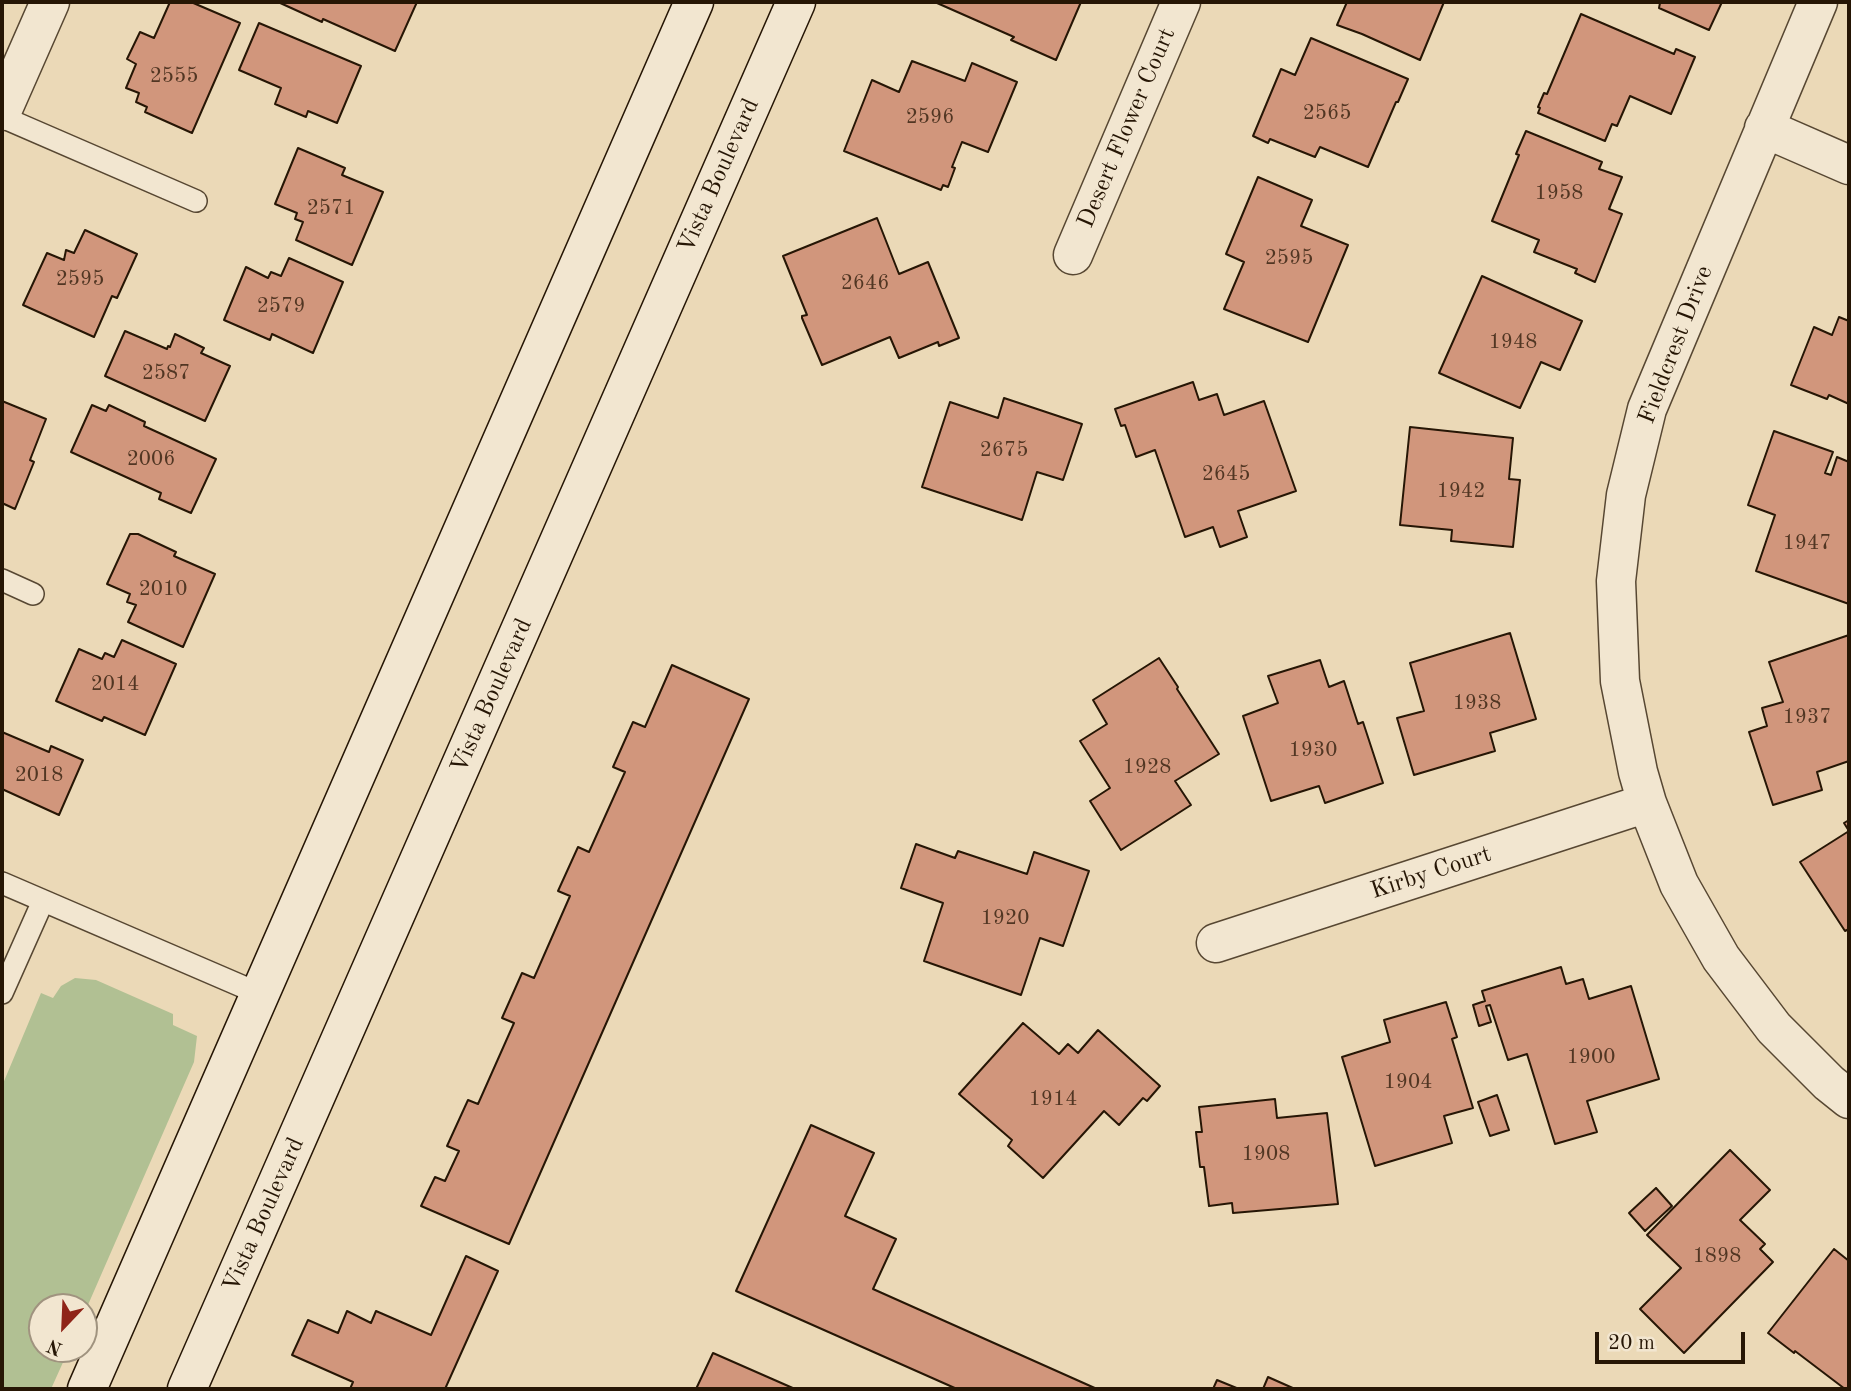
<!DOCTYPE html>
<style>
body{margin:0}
#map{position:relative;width:1851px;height:1391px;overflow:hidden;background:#ebd9b7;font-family:"Old Standard TT",serif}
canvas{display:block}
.frame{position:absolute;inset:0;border:4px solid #261605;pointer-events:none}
.north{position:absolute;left:28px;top:1293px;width:70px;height:70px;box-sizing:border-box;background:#f2e6d0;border:2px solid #a0937f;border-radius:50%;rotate:203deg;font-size:19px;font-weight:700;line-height:28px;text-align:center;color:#261605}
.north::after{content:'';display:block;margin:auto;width:24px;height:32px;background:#8f2418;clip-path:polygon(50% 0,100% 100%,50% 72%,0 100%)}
.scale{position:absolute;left:1595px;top:1332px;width:150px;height:32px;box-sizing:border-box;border:4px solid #261605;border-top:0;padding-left:9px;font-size:21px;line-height:24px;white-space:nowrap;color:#261605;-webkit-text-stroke:5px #f2e6d0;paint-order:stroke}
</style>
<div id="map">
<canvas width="1851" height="1391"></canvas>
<div class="frame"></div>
<div class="north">N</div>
<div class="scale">20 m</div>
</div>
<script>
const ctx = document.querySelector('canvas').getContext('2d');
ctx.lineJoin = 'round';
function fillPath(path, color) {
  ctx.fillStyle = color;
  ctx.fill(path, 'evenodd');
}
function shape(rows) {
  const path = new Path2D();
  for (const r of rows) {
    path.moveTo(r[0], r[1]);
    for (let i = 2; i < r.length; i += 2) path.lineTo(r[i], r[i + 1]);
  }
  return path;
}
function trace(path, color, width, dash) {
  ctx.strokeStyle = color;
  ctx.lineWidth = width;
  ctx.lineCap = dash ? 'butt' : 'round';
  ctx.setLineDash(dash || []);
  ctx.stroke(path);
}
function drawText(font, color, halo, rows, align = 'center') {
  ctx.font = font + ' "Old Standard TT",serif';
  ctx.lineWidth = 7;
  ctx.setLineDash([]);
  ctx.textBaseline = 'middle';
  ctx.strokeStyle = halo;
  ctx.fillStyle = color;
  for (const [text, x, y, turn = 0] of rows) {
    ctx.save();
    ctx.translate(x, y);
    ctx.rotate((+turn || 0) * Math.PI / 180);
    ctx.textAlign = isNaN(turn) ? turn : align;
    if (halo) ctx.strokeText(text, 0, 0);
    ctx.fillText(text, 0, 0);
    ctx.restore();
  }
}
fillPath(shape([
 [75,978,96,980,173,1014,173,1025,197,1036,194,1062,84,1314,84,1307,42,1307,42,1349,69,1349,51,1389,2,1389,2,1086,41,993,53,998,61,986]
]), '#b1c093');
const building = shape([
 [170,2,191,2,240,23,192,133,145,112,147,107,136,102,139,93,126,88,136,64,127,59,140,32,154,38,170,2],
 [278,2,417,2,395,51,323,19,322,22,278,2],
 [937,2,1081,2,1056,60,1011,40,1014,37,937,3,937,2],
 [1347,2,1444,2,1420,60,1362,34,1337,25,1347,2],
 [1656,2,1722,2,1709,30,1659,8,1660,3,1656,2],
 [1581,14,1674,54,1676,49,1695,57,1671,114,1630,96,1617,126,1612,124,1605,141,1538,113,1540,108,1538,107,1544,93,1547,94,1581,14],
 [259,23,361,66,337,123,308,111,306,117,275,104,281,88,239,70,259,23],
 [1311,38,1408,79,1398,102,1396,102,1368,167,1320,147,1315,157,1270,139,1268,143,1253,136,1281,69,1295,75,1311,38],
 [912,61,965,81,972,63,1017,82,988,152,962,142,952,167,955,168,948,187,943,185,941,190,844,151,872,80,899,92,912,61],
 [1526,131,1602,162,1599,169,1622,177,1609,209,1622,214,1595,282,1575,273,1577,269,1534,252,1539,240,1492,221,1519,155,1516,154,1526,131],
 [298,148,345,168,342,175,383,192,352,265,296,240,303,222,295,219,297,213,275,204,298,148],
 [1258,177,1312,200,1301,226,1348,245,1308,342,1224,309,1244,262,1226,254,1258,177],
 [877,218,899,274,928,262,959,338,939,346,938,342,899,358,890,337,822,365,802,318,802,316,807,315,783,256,877,218],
 [85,230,137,254,117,298,112,296,94,337,23,305,47,253,64,260,66,250,74,253,85,230],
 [289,258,343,282,313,353,272,334,270,340,224,320,246,267,268,278,271,272,281,276,289,258],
 [1482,276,1582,321,1560,370,1541,362,1520,408,1439,373,1482,276],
 [1839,317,1849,321,1849,404,1829,395,1827,399,1791,385,1814,327,1832,335,1839,317],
 [125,331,167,349,168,346,170,347,175,334,204,348,201,353,230,366,205,421,105,376,125,331],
 [1193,382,1199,400,1217,394,1224,415,1264,401,1296,491,1238,511,1247,537,1220,547,1213,527,1185,537,1155,450,1136,457,1125,425,1121,426,1115,409,1193,382],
 [1004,398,1082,424,1063,480,1037,472,1022,520,922,487,950,402,998,418,1004,398],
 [2,401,46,419,30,460,34,462,15,509,2,503,2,401],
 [92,405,106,411,109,405,145,422,144,426,216,459,191,513,159,499,161,493,71,452,92,405],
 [1410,427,1513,438,1509,479,1520,480,1513,547,1451,541,1452,530,1400,525,1410,427],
 [1774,431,1833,452,1825,473,1831,475,1837,457,1849,462,1849,604,1756,571,1775,515,1748,505,1774,431],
 [130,534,138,534,176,552,174,556,215,574,183,647,128,622,136,605,127,602,130,594,107,584,130,534],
 [1510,633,1536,719,1490,733,1495,751,1414,775,1397,718,1424,711,1410,663,1510,633],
 [1849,635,1849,761,1817,772,1822,790,1773,805,1749,732,1767,726,1762,708,1783,702,1769,662,1849,635],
 [122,640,176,664,145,735,104,717,102,721,56,701,79,649,102,659,105,653,114,657,122,640],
 [1159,658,1178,687,1177,689,1219,754,1175,781,1191,805,1121,850,1090,801,1110,788,1080,741,1107,724,1093,700,1159,658],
 [1320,660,1329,687,1344,681,1358,724,1363,722,1383,783,1325,803,1319,786,1271,801,1243,716,1278,703,1268,676,1320,660],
 [672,665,749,699,509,1244,421,1206,435,1177,445,1181,459,1151,447,1146,468,1100,478,1104,514,1023,502,1018,522,973,534,978,570,896,558,891,578,847,589,852,625,772,613,767,633,722,645,727,672,665],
 [2,732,49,752,51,746,83,760,59,815,2,789,2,732],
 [1849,820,1849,929,1845,931,1800,862,1849,831,1844,823,1849,820],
 [916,844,955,858,958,851,1027,874,1034,852,1089,871,1063,946,1040,938,1021,995,924,961,943,903,901,888,916,844],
 [1561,967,1566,984,1583,979,1589,999,1631,986,1659,1079,1587,1101,1597,1132,1555,1144,1527,1054,1508,1060,1490,1005,1486,1006,1491,1022,1479,1026,1473,1005,1485,1001,1482,991,1561,967],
 [1446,1002,1457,1037,1452,1039,1473,1108,1444,1116,1452,1143,1375,1166,1342,1057,1390,1042,1384,1020,1446,1002],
 [1023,1023,1059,1054,1068,1044,1078,1053,1098,1030,1160,1086,1147,1101,1143,1098,1119,1125,1104,1111,1043,1178,1008,1146,1012,1140,959,1094,1023,1023],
 [1497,1095,1509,1130,1490,1136,1478,1102,1497,1095],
 [1275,1099,1277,1118,1327,1113,1338,1204,1233,1213,1232,1203,1209,1206,1204,1167,1200,1167,1196,1132,1202,1132,1199,1107,1275,1099],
 [811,1125,874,1153,845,1216,896,1239,873,1289,1097,1389,957,1389,736,1291,811,1125],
 [1730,1150,1770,1190,1740,1220,1765,1244,1760,1249,1773,1262,1684,1353,1640,1309,1681,1268,1647,1235,1730,1150],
 [1656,1188,1672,1206,1645,1231,1629,1213,1656,1188],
 [1834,1249,1849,1261,1848,1389,1845,1389,1795,1351,1794,1353,1768,1333,1834,1249],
 [466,1256,498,1271,445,1389,350,1389,353,1382,292,1355,308,1320,338,1333,347,1311,371,1323,376,1311,431,1335,466,1256],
 [713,1353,795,1389,696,1389,713,1353],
 [1268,1377,1295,1389,1263,1389,1268,1377],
 [1217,1380,1239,1389,1213,1389,1217,1380]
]);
fillPath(building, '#d1967c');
trace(building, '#261605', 2);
const lane = shape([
 [2,117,196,201],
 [2,580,33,594],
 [2,883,260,994],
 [2,993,43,901]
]);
const street = shape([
 [1818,2,1647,409,1626,495,1616,581,1620,681,1638,772,1647,803,1679,884,1721,958,1774,1028,1829,1083,1849,1099],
 [2,111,50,2],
 [1764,128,1849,165],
 [1073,255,1181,2],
 [1216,943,1647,803]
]);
const secondary = shape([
 [87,1389,694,2],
 [187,1389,796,2]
]);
trace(lane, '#574732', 24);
trace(street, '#574732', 41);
trace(secondary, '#261605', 41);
trace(lane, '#f2e6d0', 21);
trace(street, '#f2e6d0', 38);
trace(secondary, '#f2e6d0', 38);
drawText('21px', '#513623', null, [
 ["2555",174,76],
 ["2565",1327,113],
 ["2596",930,117],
 ["1958",1559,193],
 ["2571",331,208],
 ["2595",1289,258],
 ["2595",80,279],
 ["2646",865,283],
 ["2579",281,306],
 ["1948",1513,342],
 ["2587",166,373],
 ["2675",1004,450],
 ["2006",151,459],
 ["2645",1226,474],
 ["1942",1461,491],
 ["1947",1807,543],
 ["2010",163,589],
 ["2014",115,684],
 ["1938",1477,703],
 ["1937",1807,717],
 ["1930",1313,750],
 ["1928",1147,767],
 ["2018",39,775],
 ["1920",1005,918],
 ["1900",1591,1057],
 ["1904",1408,1082],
 ["1914",1053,1099],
 ["1908",1266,1154],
 ["1898",1717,1256]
]);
drawText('24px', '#261605', '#f2e6d0', [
 ["Desert Flower Court",1127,128,-67],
 ["Vista Boulevard",719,176,-66],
 ["Fieldcrest Drive",1676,345,-69],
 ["Vista Boulevard",492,696,-66],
 ["Kirby Court",1431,873,-18],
 ["Vista Boulevard",264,1215,-66]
]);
</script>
